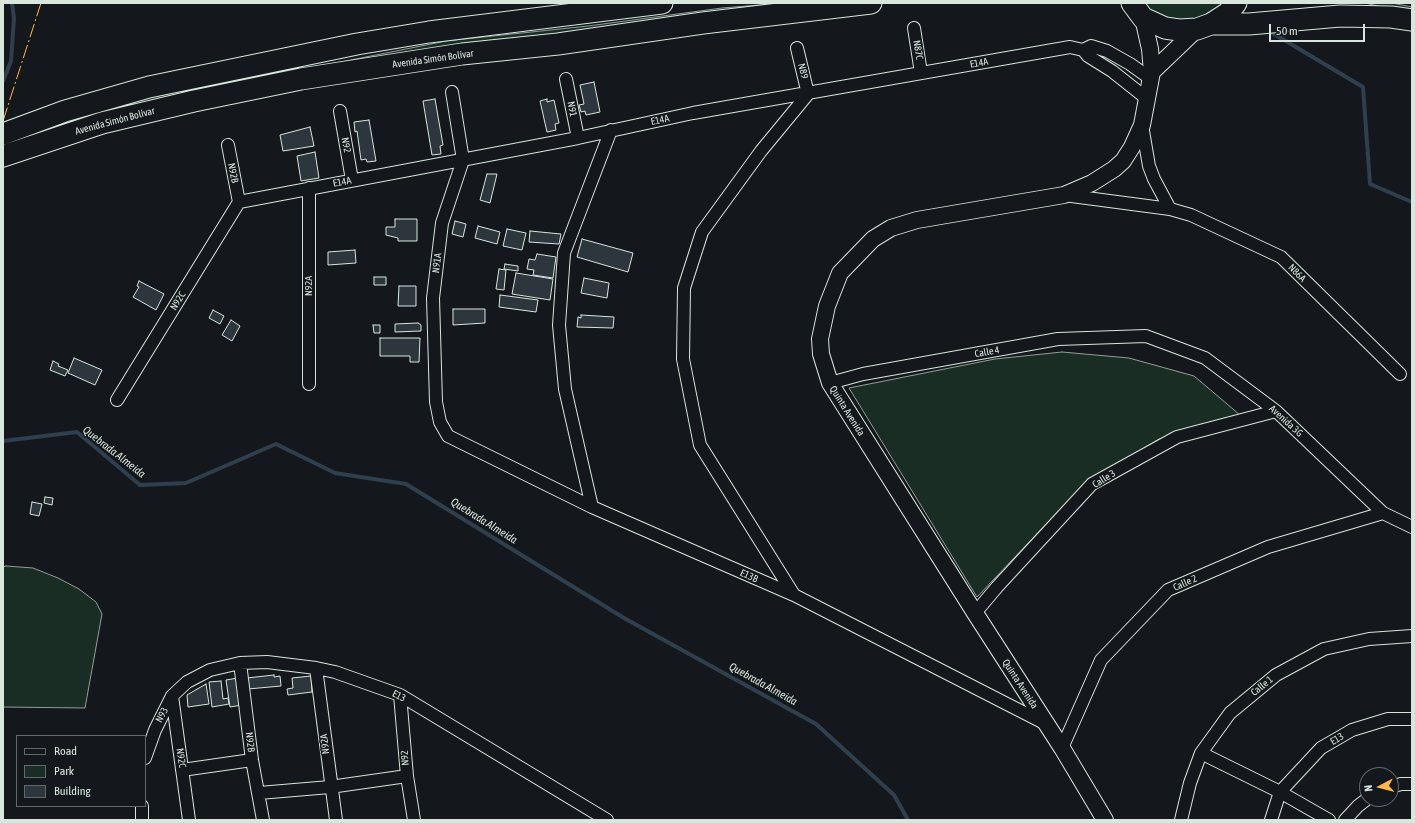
<!DOCTYPE html>
<meta charset="utf-8">
<style>
body{margin:0}
#map{position:relative;width:1415px;height:823px;overflow:hidden;background:#14181c;font-family:"Asap Condensed",sans-serif}
canvas{display:block}
.frame{position:absolute;inset:0;border:4px solid #d8e6dc;pointer-events:none}
.legend{position:absolute;left:16px;top:735px;width:130px;height:72px;box-sizing:border-box;background:#14181c;border:1px solid #626a69;margin:0;padding:5px 7px;list-style:none;font-size:12px;color:#d8e6dc}
.legend li{display:flex;align-items:center;gap:8px;height:20px}
.legend b{width:20px;border:1px solid #626a69}
.north{position:absolute;left:1359px;top:767px;width:40px;height:40px;box-sizing:border-box;background:#14181c;border:1px solid #626a69;border-radius:50%;rotate:263deg;font-size:11px;font-weight:700;line-height:16px;text-align:center;color:#d8e6dc}
.north::after{content:'';display:block;margin:auto;width:14px;height:18px;background:#ffb74d;clip-path:polygon(50% 0,100% 100%,50% 72%,0 100%)}
.scale{position:absolute;left:1269px;top:24px;width:96px;height:18px;box-sizing:border-box;border:2px solid #d8e6dc;border-top:0;padding-left:5px;font-size:12px;line-height:14px;white-space:nowrap;color:#d8e6dc;-webkit-text-stroke:3px #14181c;paint-order:stroke}
</style>
<div id="map">
<canvas width="1415" height="823"></canvas>
<div class="frame"></div>
<ul class="legend">
<li><b style="height:5px;background:#14181c"></b>Road</li>
<li><b style="height:11px;background:#1a2d24"></b>Park</li>
<li><b style="height:11px;background:#2c363c"></b>Building</li>
</ul>
<div class="north">N</div>
<div class="scale">50 m</div>
</div>
<script>
const ctx = document.querySelector('canvas').getContext('2d');
ctx.lineJoin = 'round';
function fillPath(path, color) {
  ctx.fillStyle = color;
  ctx.fill(path, 'evenodd');
}
function shape(rows) {
  const path = new Path2D();
  for (const r of rows) {
    path.moveTo(r[0], r[1]);
    for (let i = 2; i < r.length; i += 2) path.lineTo(r[i], r[i + 1]);
  }
  return path;
}
function trace(path, color, width, dash) {
  ctx.strokeStyle = color;
  ctx.lineWidth = width;
  ctx.lineCap = dash ? 'butt' : 'round';
  ctx.setLineDash(dash || []);
  ctx.stroke(path);
}
function drawText(font, color, halo, rows, align = 'center') {
  ctx.font = font + ' "Asap Condensed",sans-serif';
  ctx.lineWidth = 3;
  ctx.setLineDash([]);
  ctx.textBaseline = 'middle';
  ctx.strokeStyle = halo;
  ctx.fillStyle = color;
  for (const [text, x, y, turn = 0] of rows) {
    ctx.save();
    ctx.translate(x, y);
    ctx.rotate((+turn || 0) * Math.PI / 180);
    ctx.textAlign = isNaN(turn) ? turn : align;
    if (halo) ctx.strokeText(text, 0, 0);
    ctx.fillText(text, 0, 0);
    ctx.restore();
  }
}
const green = shape([
 [784,3,139,104,112,107,162,93,200,90,446,41,588,26,722,8,784,3],
 [1141,3,1225,3,1200,19,1180,22,1161,17,1141,3],
 [1365,3,1392,3,1412,7,1412,14,1365,3],
 [1062,352,1129,358,1194,376,1240,415,1159,439,1084,484,977,597,849,388,995,359,1062,352],
 [6,566,33,568,58,578,79,589,96,602,102,614,85,708,3,707,3,567,6,566]
]);
fillPath(green, '#1a2d24');
trace(green, '#939e99', 1);
trace(shape([
 [1269,31,1363,87,1370,184,1412,202],
 [3,81,11,61,14,18,12,3],
 [3,441,77,432,140,485,186,483,276,444,335,473,406,484,624,618,816,724,894,795,908,820]
]), '#2f3f4d', 4);
const building = shape([
 [594,82,600,112,586,115,585,111,581,112,579,105,584,104,580,85,594,82],
 [435,99,443,145,440,146,441,154,432,155,423,101,435,99],
 [547,99,547,102,554,100,559,123,555,124,556,130,547,132,540,101,547,99],
 [369,120,376,161,367,162,366,159,361,160,357,131,355,132,354,122,369,120],
 [310,127,314,146,283,151,280,135,310,127],
 [315,152,319,178,301,181,297,156,315,152],
 [487,174,497,174,490,203,480,200,487,174],
 [395,219,417,219,417,241,398,241,398,238,386,235,386,227,395,227,395,219],
 [455,221,466,224,463,237,452,234,455,221],
 [478,226,500,232,497,244,475,238,478,226],
 [507,229,526,233,522,250,503,246,507,229],
 [530,231,561,234,559,244,529,242,530,231],
 [582,239,633,253,628,272,577,257,582,239],
 [355,250,356,263,328,265,328,252,355,250],
 [537,254,556,257,553,278,533,275,534,270,527,269,529,259,535,260,537,254],
 [505,264,518,266,518,271,504,269,505,264],
 [499,269,506,270,504,290,496,289,499,269],
 [516,273,553,279,550,300,512,294,516,273],
 [374,277,386,277,386,285,374,285,374,277],
 [584,278,609,283,607,298,581,293,584,278],
 [139,281,164,294,156,310,133,297,139,287,137,286,139,281],
 [399,286,416,286,416,306,398,306,399,286],
 [500,295,538,300,536,312,499,307,500,295],
 [453,309,485,309,485,323,453,325,453,309],
 [213,310,224,316,220,324,209,318,213,310],
 [581,315,614,317,613,328,577,327,578,317,581,318,581,315],
 [231,320,240,326,232,341,222,335,231,320],
 [418,323,421,325,421,331,395,332,395,324,418,323],
 [373,325,380,325,380,333,374,333,373,325],
 [380,338,420,338,419,362,410,362,410,356,380,356,380,338],
 [74,358,102,370,95,385,68,373,74,358],
 [53,361,59,364,58,366,68,370,65,376,50,370,53,361],
 [45,497,53,498,52,505,44,503,45,497],
 [32,502,42,504,39,516,30,514,32,502],
 [274,675,274,677,280,676,281,686,248,689,247,678,274,675],
 [311,676,312,692,288,695,287,689,293,688,292,678,311,676],
 [238,678,242,705,230,707,226,680,238,678],
 [221,681,223,699,228,698,229,704,212,707,209,682,221,681],
 [206,684,209,704,188,707,187,695,206,684]
]);
fillPath(building, '#2c363c');
trace(building, '#d8e6dc', 1);
const street = shape([
 [914,28,921,73],
 [1083,50,1088,56,1112,71,1146,98],
 [566,79,578,138],
 [452,92,463,160,442,223,433,298,436,402,440,422,448,436,592,507,794,595,1046,724],
 [340,111,352,180],
 [1142,125,1149,166,1154,179,1170,209],
 [228,145,239,202],
 [309,188,309,384],
 [1064,195,1170,209,1191,215,1281,257,1400,374],
 [239,202,578,138,693,113,1070,47,1083,50,1091,46,1107,51,1130,64,1151,79],
 [830,383,863,374,1058,339,1146,336,1205,358,1276,411,1383,513,1412,527],
 [117,400,239,202],
 [592,507,565,389,559,325,564,253,611,130],
 [794,595,700,445,683,359,684,288,702,232,761,151,808,94,797,48],
 [975,613,997,587,1092,484,1177,437,1276,411],
 [240,663,252,760,263,820],
 [316,668,336,820],
 [400,695,407,776,414,820],
 [172,696,189,820],
 [1062,748,1101,660,1168,590,1268,547,1383,513],
 [1201,753,1280,792,1329,820],
 [145,758,155,730,172,696,187,682,210,670,240,663,267,662,316,668,335,672,400,695,607,820],
 [182,770,252,760],
 [1391,787,1401,784,1412,784],
 [259,793,330,787,407,776],
 [142,820,142,806],
 [1181,820,1190,783,1201,753,1230,713,1276,675,1324,649,1369,639,1412,636],
 [1271,820,1280,792,1321,748,1352,730,1388,719,1412,719],
 [1345,820,1358,806,1367,799]
]);
const secondary = shape([
 [1152,72,1197,29],
 [1105,820,1062,748,975,613,830,383,821,354,820,339,827,306,840,273,873,239,891,228,917,220,1064,195,1092,183,1114,169,1123,161,1132,147,1142,125,1152,72,1150,49,1143,18]
]);
const highway = shape([
 [1132,3,1143,18,1165,28,1179,30,1197,29,1211,24,1228,13,1236,3],
 [1211,24,1249,24,1340,16,1391,17,1412,20],
 [3,134,65,111,149,87,357,44,429,32,662,3],
 [3,156,102,123,194,101,301,79,462,54,558,44,703,23,871,3]
]);
trace(street, '#d8e6dc', 14);
trace(secondary, '#d8e6dc', 18);
trace(highway, '#d8e6dc', 23);
trace(street, '#14181c', 12);
trace(secondary, '#14181c', 16);
trace(highway, '#14181c', 21);
trace(shape([
 [3,121,41,3]
]), '#ffb74d', 1, [14, 3, 2, 3]);
drawText('10px', '#d8e6dc', '#14181c', [
 ["N87C",918,50,81],
 ["Avenida Simón Bolívar",433,59,-8],
 ["E14A",979,63,-10],
 ["N89",803,71,76],
 ["N91",572,109,79],
 ["E14A",660,120,-12],
 ["Avenida Simón Bolívar",115,121,-15],
 ["N92",346,145,80],
 ["N92B",233,173,79],
 ["E14A",342,182,-11],
 ["N91A",437,263,-83],
 ["N86A",1297,273,45],
 ["N92A",309,286,-90],
 ["N92C",178,301,-58],
 ["Calle 4",987,352,-10],
 ["Quinta Avenida",847,411,58],
 ["Avenida 3G",1286,421,42],
 ["Calle 3",1104,479,-32],
 ["E13B",749,576,24],
 ["Calle 2",1185,583,-24],
 ["Quinta Avenida",1020,684,57],
 ["Calle 1",1262,686,-39],
 ["E13",399,696,26],
 ["N93",162,715,-63],
 ["E13",1337,739,-31],
 ["N92B",250,742,83],
 ["N92A",325,744,-97],
 ["N92C",181,758,82],
 ["N92",405,758,-95]
]);
drawText('italic 11px', '#d8e6dc', '#14181c', [
 ["Quebrada Almeida",114,452,38],
 ["Quebrada Almeida",484,521,32],
 ["Quebrada Almeida",763,684,29]
]);
</script>
